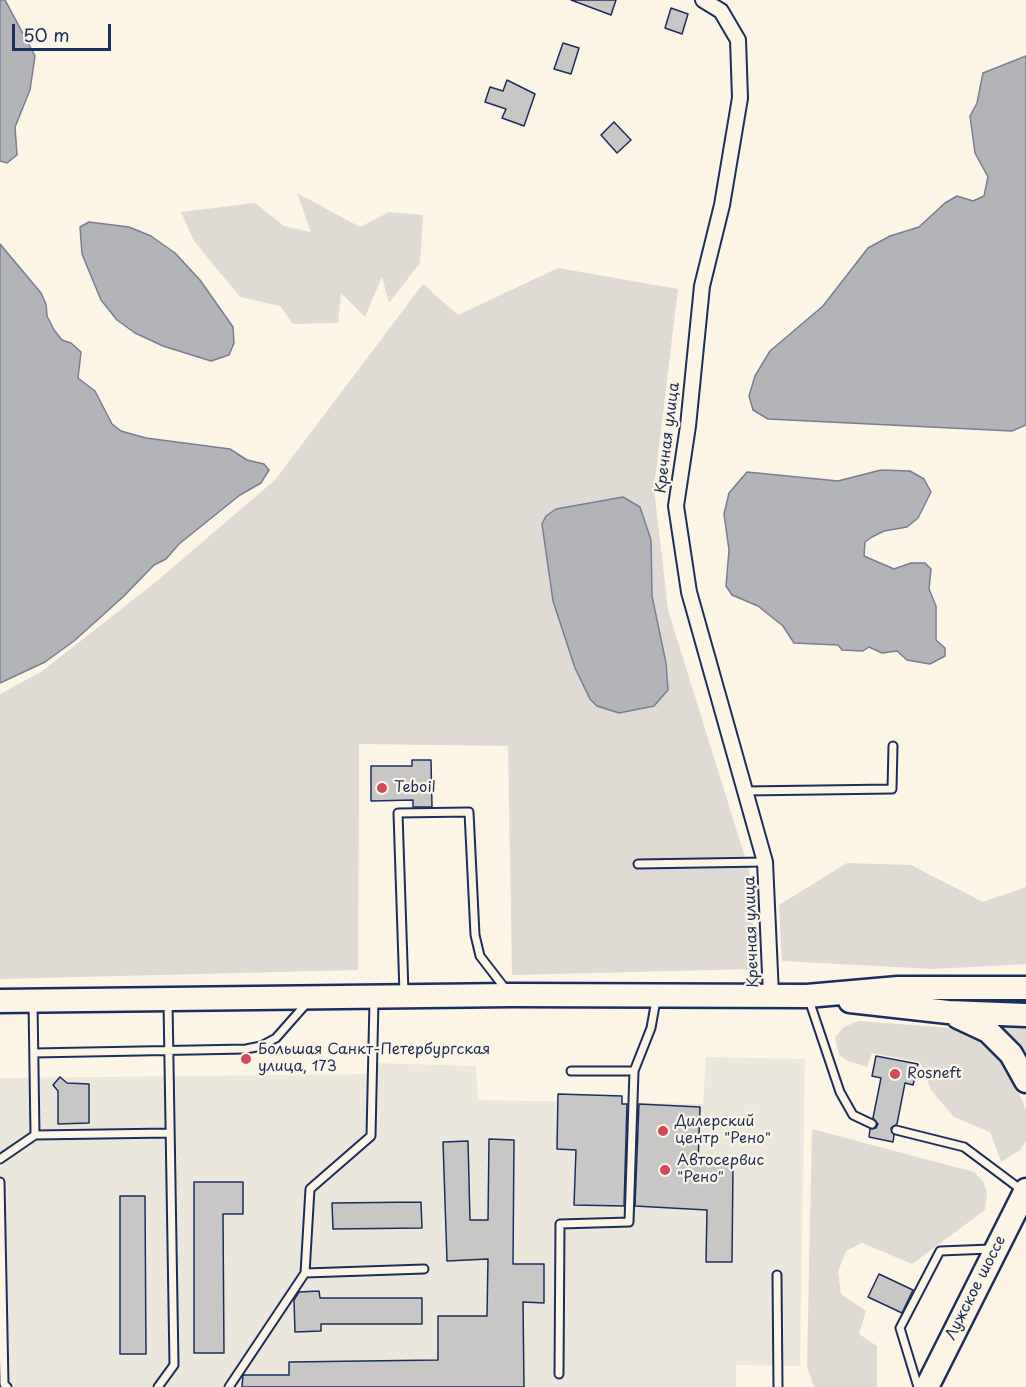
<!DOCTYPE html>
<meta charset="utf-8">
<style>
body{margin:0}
#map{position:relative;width:1026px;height:1387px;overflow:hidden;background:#fcf5e5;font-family:"Playpen Sans",sans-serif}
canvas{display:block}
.scale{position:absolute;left:12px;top:24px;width:99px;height:27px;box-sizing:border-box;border:3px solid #1b2f5e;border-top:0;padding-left:8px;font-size:18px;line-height:21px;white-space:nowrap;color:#1b2f5e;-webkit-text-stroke:4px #fcf5e5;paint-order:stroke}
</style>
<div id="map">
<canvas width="1026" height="1387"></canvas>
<div class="scale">50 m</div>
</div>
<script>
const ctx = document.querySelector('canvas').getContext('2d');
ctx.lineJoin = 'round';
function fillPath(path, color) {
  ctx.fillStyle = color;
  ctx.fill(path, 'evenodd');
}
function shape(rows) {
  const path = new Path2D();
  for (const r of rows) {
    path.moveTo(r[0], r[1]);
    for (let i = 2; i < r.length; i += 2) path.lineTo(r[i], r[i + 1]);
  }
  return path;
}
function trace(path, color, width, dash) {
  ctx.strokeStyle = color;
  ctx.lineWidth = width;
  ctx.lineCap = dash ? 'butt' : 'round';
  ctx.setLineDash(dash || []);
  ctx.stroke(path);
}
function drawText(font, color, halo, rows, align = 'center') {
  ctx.font = font + ' "Playpen Sans",sans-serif';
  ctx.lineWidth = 4.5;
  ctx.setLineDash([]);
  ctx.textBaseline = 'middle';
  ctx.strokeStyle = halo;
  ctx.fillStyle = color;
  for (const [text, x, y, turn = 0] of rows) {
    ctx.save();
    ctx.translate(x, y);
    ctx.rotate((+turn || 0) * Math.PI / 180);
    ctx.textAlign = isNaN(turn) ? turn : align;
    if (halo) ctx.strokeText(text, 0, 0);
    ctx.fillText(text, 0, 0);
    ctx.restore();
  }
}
fillPath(shape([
 [706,1057,805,1059,800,1366,736,1365,736,1387,0,1387,0,1078,376,1074,377,1063,476,1066,478,1100,703,1104]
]), '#ece7dc');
fillPath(shape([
 [297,193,360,227,389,212,423,215,420,263,389,303,382,277,365,317,341,293,338,323,293,324,280,306,240,297,194,241,181,212,255,203,284,226,311,232],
 [558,268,678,289,654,488,668,610,749,870,756,969,512,975,508,746,359,744,358,970,0,979,0,694,41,672,157,581,275,480,423,284,458,315],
 [847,863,911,865,983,902,1026,887,1026,964,933,969,782,961,779,905],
 [1026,995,1026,1008,876,998],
 [858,1021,965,1029,994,1046,1009,1070,1026,1110,1026,1141,1020,1150,1001,1162,990,1132,954,1117,931,1090,920,1062,872,1053,867,1067,848,1061,839,1055,835,1037,844,1027],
 [999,1026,1026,1027,1026,1060,1019,1049],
 [812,1129,974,1172,983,1181,987,1192,985,1210,912,1264,862,1243,846,1251,838,1272,841,1294,866,1311,859,1334,877,1346,877,1387,814,1387,807,1367]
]), '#dfdbd4');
const water = shape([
 [0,0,5,0,35,56,30,90,15,127,17,155,7,163,0,161,0,0],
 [1026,56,1026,425,1012,431,768,419,753,410,749,396,755,376,770,351,823,306,868,248,890,236,919,227,945,203,957,196,973,201,984,196,988,177,975,153,970,116,977,103,983,73,1026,56],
 [89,222,129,227,151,236,175,253,200,280,233,327,234,343,229,355,211,361,163,346,135,333,117,320,101,300,82,254,80,227,89,222],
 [0,244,41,293,46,304,47,316,54,330,62,340,71,343,81,352,78,378,95,391,112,424,121,431,146,438,230,449,247,460,264,464,269,470,261,483,240,495,179,544,166,559,154,565,124,596,74,641,45,662,0,683,0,244],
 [881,470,910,471,924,479,931,492,918,518,907,527,884,531,872,537,865,542,864,556,894,569,911,563,925,563,931,569,929,589,936,606,936,640,945,648,945,656,930,664,907,660,897,651,882,653,869,647,863,651,842,650,838,645,794,643,783,626,758,606,732,595,726,586,729,550,724,514,729,493,747,472,838,481,881,470],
 [623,497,640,507,651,540,652,596,666,663,668,690,654,706,619,713,597,706,590,699,575,668,553,601,542,524,546,516,556,509,623,497]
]);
fillPath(water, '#b2b4b8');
trace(water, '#767f94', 1.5);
const building = shape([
 [571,0,616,0,611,15,571,0],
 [671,8,688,14,682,34,665,28,671,8],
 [563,43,579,48,571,74,554,69,563,43],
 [507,80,535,94,524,126,502,118,506,109,485,102,490,87,503,91,507,80],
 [614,122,631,140,617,153,601,135,614,122],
 [412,760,431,760,432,807,413,807,413,800,371,801,371,766,412,766,412,760],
 [876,1056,918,1064,913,1085,905,1083,897,1124,891,1128,894,1135,893,1142,869,1137,870,1129,876,1128,878,1124,873,1118,881,1078,872,1076,876,1056],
 [60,1077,67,1083,89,1084,89,1123,58,1124,58,1091,53,1085,60,1077],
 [558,1094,622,1096,622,1104,627,1104,624,1206,574,1205,576,1150,557,1149,558,1094],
 [639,1104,700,1107,698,1163,733,1163,732,1262,706,1262,707,1210,635,1206,639,1104],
 [489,1139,514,1140,513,1264,544,1264,544,1303,523,1302,524,1387,242,1387,243,1375,289,1375,289,1362,438,1360,438,1316,487,1316,488,1259,447,1261,443,1142,468,1141,470,1220,488,1220,489,1139],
 [194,1182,243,1182,243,1214,223,1214,224,1353,194,1353,194,1182],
 [120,1196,145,1196,146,1354,120,1354,120,1196],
 [421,1202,422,1228,333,1229,332,1203,421,1202],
 [879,1274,913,1290,902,1313,868,1297,879,1274],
 [319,1291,320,1298,422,1298,422,1324,321,1324,321,1331,295,1332,294,1300,299,1292,319,1291]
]);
fillPath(building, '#c8c7c6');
trace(building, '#1b2f5e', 1.5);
const lane = shape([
 [745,791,892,789,893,746],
 [638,864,765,862],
 [404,993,398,813,469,812,475,935,480,956,507,991],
 [809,1000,840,1092,853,1115,872,1124],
 [33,1002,35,1135],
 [34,1053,246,1049,261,1046,276,1038,306,1004],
 [571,1071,634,1071],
 [896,1130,964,1147,1023,1191],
 [0,1159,35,1135,169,1133],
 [0,1182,4,1384,7,1387],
 [305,1273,424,1269],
 [777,1275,778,1387],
 [559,1374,560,1224,629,1222,634,1071,651,1028,656,1000],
 [158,1387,174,1365,168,1002],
 [229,1387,305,1273,310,1189,371,1136,374,1000],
 [918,1387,900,1328,940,1251,991,1249]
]);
const street = shape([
 [703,0,721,11,738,40,740,98,722,205,702,286,688,426,676,506,689,592,765,862,771,995]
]);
const primary = shape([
 [0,1001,511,995,807,996,898,988,1026,988],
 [850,1001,948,1012,1026,1015],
 [958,1017,988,1031,1011,1054,1026,1081],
 [927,1387,1026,1190]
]);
trace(lane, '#1b2f5e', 11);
trace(street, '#1b2f5e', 18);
trace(primary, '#1b2f5e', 27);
trace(lane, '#fcf5e5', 7);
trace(street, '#fcf5e5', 14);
trace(primary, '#fcf5e5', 22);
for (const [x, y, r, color] of [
 [382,788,6,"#d1495b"],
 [246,1059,6,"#d1495b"],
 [895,1074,6,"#d1495b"],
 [663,1131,6,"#d1495b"],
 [665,1170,6,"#d1495b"]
]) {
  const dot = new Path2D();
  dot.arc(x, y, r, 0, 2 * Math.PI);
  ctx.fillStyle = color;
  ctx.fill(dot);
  trace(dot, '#fcf5e5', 2);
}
drawText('15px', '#1b2f5e', '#fcf5e5', [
 ["Кречная улица",668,438,-83],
 ["Кречная улица",752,932,-92],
 ["Лужское шоссе",976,1288,-63]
]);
drawText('15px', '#1b2f5e', '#fcf5e5', [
 ["Teboil",394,788],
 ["Большая Санкт-Петербургская",258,1050],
 ["улица, 173",258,1067],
 ["Rosneft",907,1074],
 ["Дилерский",675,1122],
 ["центр \"Рено\"",675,1139],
 ["Автосервис",677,1161],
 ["\"Рено\"",677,1178]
], 'left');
</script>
